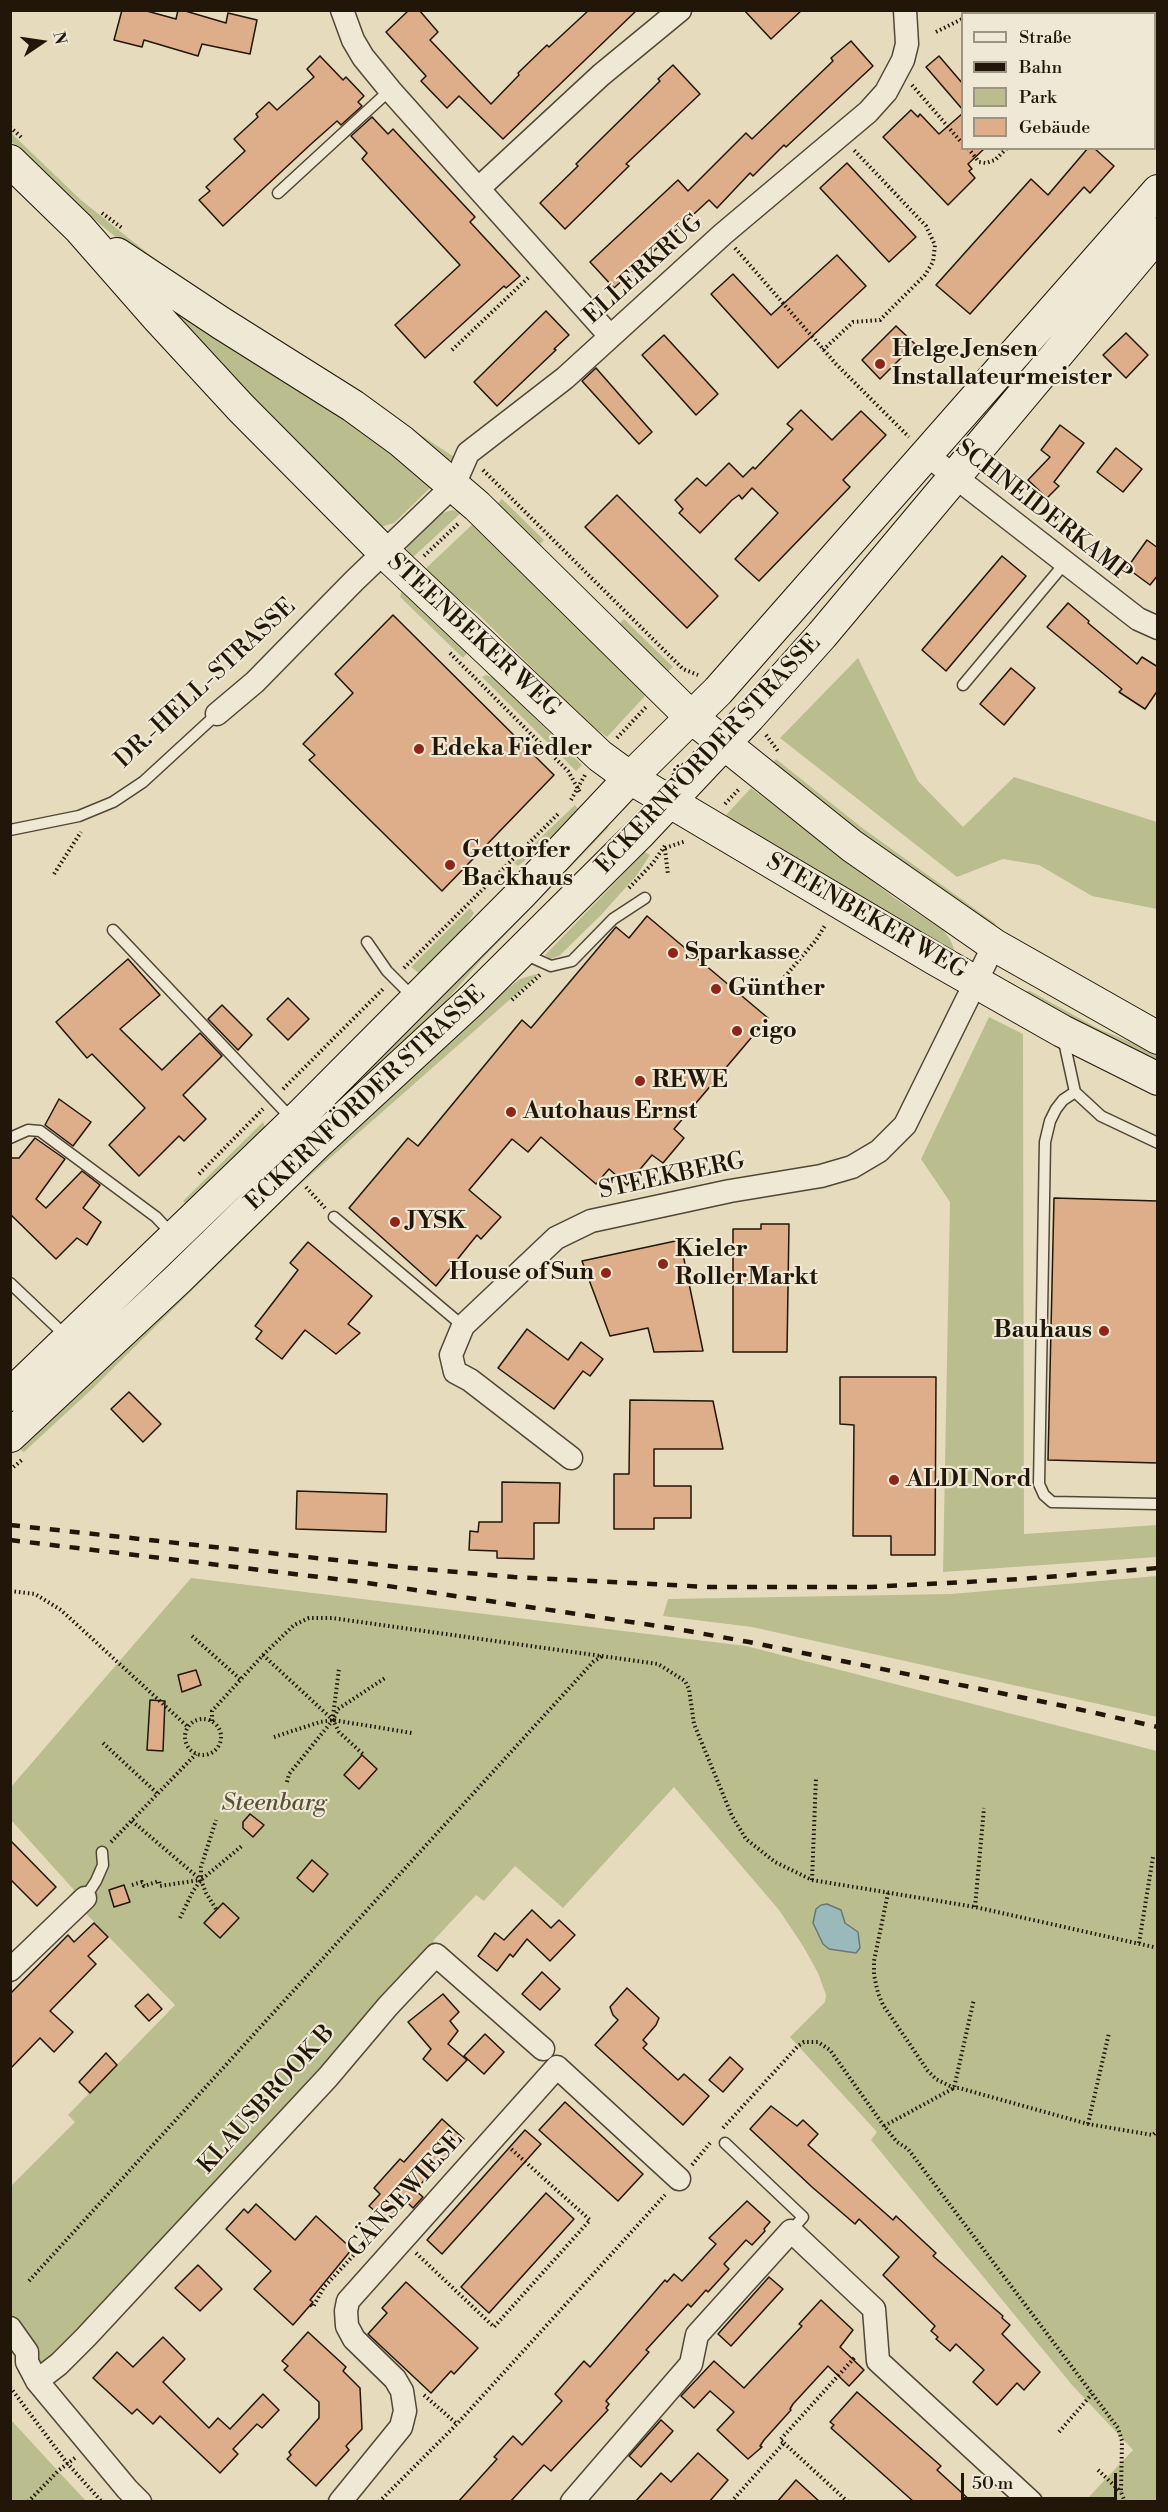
<!DOCTYPE html>
<meta charset="utf-8">
<style>
body{margin:0}
#map{position:relative;width:1168px;height:2512px;overflow:hidden;background:#e7dbbe;font-family:"Libre Bodoni",serif}
canvas{display:block}
.frame{position:absolute;inset:0;border:12px solid #211608;pointer-events:none}
.legend{position:absolute;left:961px;top:12px;width:195px;height:138px;box-sizing:border-box;background:#efe8d5;border:2px solid #9d9483;margin:0;padding:8px 10px;list-style:none;font-size:18px;color:#211608}
.legend li{display:flex;align-items:center;gap:12px;height:30px}
.legend b{width:30px;border:2px solid #9d9483}
.north{position:absolute;left:12px;top:12px;width:60px;height:60px;-webkit-text-stroke:4px #efe8d5;paint-order:stroke;rotate:77deg;font-size:16px;font-weight:700;line-height:24px;text-align:center;color:#211608}
.north::after{content:'';display:block;margin:auto;width:21px;height:27px;background:#211608;clip-path:polygon(50% 0,100% 100%,50% 72%,0 100%)}
.scale{position:absolute;left:961px;top:2473px;width:156px;height:27px;box-sizing:border-box;border:3px solid #211608;border-top:0;padding-left:8px;font-size:18px;line-height:21px;white-space:nowrap;color:#211608;-webkit-text-stroke:4px #efe8d5;paint-order:stroke}
</style>
<div id="map">
<canvas width="1168" height="2512"></canvas>
<div class="frame"></div>
<ul class="legend">
<li><b style="height:8px;background:#efe8d5"></b>Straße</li>
<li><b style="height:8px;background:#211608"></b>Bahn</li>
<li><b style="height:16px;background:#babe8e"></b>Park</li>
<li><b style="height:16px;background:#dead89"></b>Gebäude</li>
</ul>
<div class="north">N</div>
<div class="scale">50 m</div>
</div>
<script>
const ctx = document.querySelector('canvas').getContext('2d');
ctx.lineJoin = 'round';
function fillPath(path, color) {
  ctx.fillStyle = color;
  ctx.fill(path, 'evenodd');
}
function shape(rows) {
  const path = new Path2D();
  for (const r of rows) {
    if (r.length === 3) {
      path.moveTo(r[0] + r[2], r[1]);
      path.arc(r[0], r[1], r[2], 0, 2 * Math.PI);
      continue;
    }
    path.moveTo(r[0], r[1]);
    for (let i = 2; i < r.length; i += 2) path.lineTo(r[i], r[i + 1]);
  }
  return path;
}
function trace(path, color, width, dash) {
  ctx.strokeStyle = color;
  ctx.lineWidth = width;
  ctx.lineCap = dash ? 'butt' : 'round';
  ctx.setLineDash(dash || []);
  ctx.stroke(path);
}
function drawText(font, color, halo, rows, align = 'center') {
  ctx.font = font + ' "Libre Bodoni",serif';
  ctx.lineWidth = 4.5;
  ctx.setLineDash([]);
  ctx.textBaseline = 'middle';
  ctx.strokeStyle = halo;
  ctx.fillStyle = color;
  for (const [text, x, y, turn = 0] of rows) {
    ctx.save();
    ctx.translate(x, y);
    ctx.rotate((+turn || 0) * Math.PI / 180);
    ctx.textAlign = isNaN(turn) ? turn : align;
    if (halo) ctx.strokeText(text, 0, 0);
    ctx.fillText(text, 0, 0);
    ctx.restore();
  }
}
fillPath(shape([
 [10,132,81,200,180,279,364,397,457,459,445,461,129,248,77,205,24,155,11,141],
 [147,289,326,399,431,483,430,488,394,523,381,527,375,525],
 [502,499,544,540,536,548,494,507],
 [452,510,462,512,410,560,406,551,409,542,440,514],
 [475,522,640,688,645,696,607,737,588,723,477,613,422,572],
 [402,590,469,651,463,658,400,597],
 [624,619,673,667,664,675,616,627],
 [858,658,918,781,963,827,1014,777,1157,822,1157,909,1092,896,1039,865,1003,859,957,877,780,738],
 [486,675,495,678,582,765,576,771,482,677],
 [776,759,861,827,996,924,994,927,859,832,773,762],
 [751,788,896,899,943,930,950,939,957,956,754,839,726,815],
 [575,805,579,810,555,836,518,866,514,863],
 [604,825,609,827,481,960,430,1020,366,1080,363,1077,362,1074],
 [645,852,650,855,637,875,601,915,559,956,550,959,548,957,545,955],
 [470,908,474,913,459,936,424,977,411,967],
 [540,973,296,1188,90,1391,24,1452,18,1448,300,1176,507,989,520,979],
 [1025,991,1030,991,1099,1029,1157,1053,1157,1066,1022,996],
 [989,1017,1023,1034,1024,1534,1157,1525,1157,1557,943,1572,950,1202,921,1159],
 [263,1122,267,1132,189,1206,183,1201],
 [1157,1576,1157,1717,752,1627,663,1616,668,1599,951,1594],
 [191,1578,746,1646,1157,1751,1157,2501,1085,2501,1133,2450,1072,2385,871,2140,877,2132,790,2037,825,2002,826,1995,818,1973,803,1946,779,1910,674,1787,563,1908,515,1866,484,1901,476,1895,433,1941,438,1947,38,2378,11,2328,11,2186,75,2122,68,2115,175,2005,69,1896,74,1890,11,1820,11,1787],
 [11,2420,58,2471,86,2501,11,2501]
]), '#babe8e');
const water = shape([
 [827,1904,841,1910,845,1923,858,1932,860,1948,856,1953,829,1949,823,1944,813,1923,816,1909,821,1905,827,1904]
]);
fillPath(water, '#9ab9ba');
trace(water, '#6a7873', 1.5);
const building = shape([
 [122,10,143,10,176,19,178,10,182,10,226,23,228,13,257,20,250,54,202,44,198,56,144,40,142,47,114,40,122,10],
 [409,10,419,10,438,32,430,40,491,104,519,75,518,73,547,45,549,47,589,10,637,10,503,139,459,96,447,108,421,81,426,76,386,32,409,10],
 [744,10,802,10,771,39,744,10],
 [851,41,873,66,786,147,784,145,753,176,750,173,717,208,709,200,614,288,590,262,678,180,688,191,746,133,752,139,833,61,831,58,851,41],
 [320,56,343,80,346,77,364,96,358,102,362,106,341,125,337,121,310,145,223,226,199,200,210,191,206,187,245,151,234,139,258,117,256,114,269,102,277,110,314,77,307,69,320,56],
 [939,56,963,84,963,110,926,67,939,56],
 [673,65,700,94,626,164,629,166,565,229,540,203,578,166,576,164,601,139,660,81,658,79,673,65],
 [911,110,918,117,920,114,939,134,963,113,963,148,985,148,968,164,972,169,969,171,975,178,948,205,883,137,911,110],
 [372,117,388,134,393,129,475,217,470,222,520,276,506,288,504,286,425,358,395,325,460,265,362,159,367,153,351,136,372,117],
 [1088,148,1094,148,1114,166,1090,193,1084,187,970,314,936,285,1031,179,1048,195,1088,148],
 [847,163,916,237,889,262,820,188,847,163],
 [837,255,866,286,778,368,711,294,733,274,771,315,837,255],
 [546,311,569,335,554,349,556,350,497,406,474,382,546,311],
 [896,326,915,344,880,379,862,360,896,326],
 [1126,333,1148,355,1126,378,1103,355,1126,333],
 [664,335,718,394,696,415,642,355,664,335],
 [596,368,652,432,639,444,582,381,596,368],
 [801,410,832,440,861,411,886,435,843,480,850,487,759,581,735,559,778,513,752,488,742,499,739,495,732,500,700,533,679,513,683,509,675,500,697,478,706,486,729,463,743,477,753,467,755,469,793,429,787,424,801,410],
 [1060,425,1084,443,1054,482,1059,486,1047,498,1028,480,1050,457,1041,450,1060,425],
 [1116,448,1142,469,1123,492,1097,472,1116,448],
 [617,495,718,596,687,628,585,527,617,495],
 [1147,540,1158,548,1158,575,1150,585,1127,568,1147,540],
 [1002,556,1026,576,946,671,922,650,1002,556],
 [1068,603,1089,621,1088,623,1137,664,1142,657,1158,667,1158,690,1145,709,1119,692,1122,689,1047,627,1068,603],
 [393,615,554,775,442,891,309,760,315,755,303,744,353,693,335,674,393,615],
 [1011,668,1035,688,1004,725,980,704,1011,668],
 [647,916,768,1018,674,1129,684,1138,663,1163,652,1155,627,1185,609,1169,596,1184,541,1137,528,1152,512,1139,469,1190,501,1217,481,1239,477,1235,436,1286,349,1208,408,1138,418,1146,522,1020,531,1028,616,927,629,938,647,916],
 [128,959,160,995,120,1029,162,1070,200,1033,222,1056,183,1095,206,1119,184,1141,179,1136,139,1176,109,1145,145,1108,92,1054,87,1058,56,1022,128,959],
 [288,998,309,1019,288,1040,267,1019,288,998],
 [222,1005,252,1035,238,1050,208,1019,222,1005],
 [59,1099,91,1122,73,1146,45,1125,59,1099],
 [35,1138,65,1159,36,1199,46,1208,82,1171,100,1185,83,1208,101,1222,87,1245,77,1238,56,1259,10,1214,10,1158,19,1158,35,1138],
 [1054,1198,1158,1201,1158,1463,1048,1460,1054,1198],
 [761,1224,789,1224,787,1352,733,1352,733,1229,761,1229,761,1224],
 [680,1240,703,1351,654,1352,648,1328,610,1336,582,1261,680,1240],
 [308,1242,372,1296,348,1324,360,1333,336,1354,305,1330,282,1359,256,1339,262,1331,255,1326,298,1270,290,1263,308,1242],
 [527,1329,568,1360,581,1342,603,1359,590,1376,583,1371,554,1409,498,1368,527,1329],
 [840,1377,936,1377,935,1555,891,1555,891,1536,853,1536,854,1425,840,1424,840,1377],
 [129,1392,161,1424,143,1442,111,1409,129,1392],
 [630,1400,713,1401,723,1449,654,1449,654,1486,691,1486,691,1518,654,1518,654,1529,614,1529,614,1474,629,1474,630,1400],
 [502,1482,560,1483,559,1523,534,1523,534,1559,497,1558,497,1551,469,1550,470,1531,478,1532,479,1522,502,1522,502,1482],
 [297,1491,387,1494,386,1532,296,1529,297,1491],
 [196,1670,201,1685,182,1692,178,1675,196,1670],
 [150,1700,165,1701,163,1751,147,1750,150,1700],
 [362,1755,377,1769,359,1789,344,1775,362,1755],
 [250,1814,264,1825,253,1837,243,1828,243,1822,250,1814],
 [10,1840,56,1887,37,1906,10,1879,10,1840],
 [312,1860,328,1874,313,1892,297,1878,312,1860],
 [124,1885,130,1902,114,1907,109,1890,124,1885],
 [223,1903,239,1918,220,1938,204,1923,223,1903],
 [532,1910,551,1928,559,1920,575,1935,550,1961,527,1939,513,1957,510,1954,497,1971,478,1956,495,1933,504,1940,532,1910],
 [94,1923,108,1937,88,1956,96,1964,50,2011,73,2032,54,2052,40,2038,10,2069,10,1994,68,1935,74,1942,94,1923],
 [542,1972,560,1989,540,2010,522,1994,542,1972],
 [627,1988,659,2018,656,2025,643,2040,647,2044,643,2048,678,2080,684,2074,709,2096,683,2125,595,2045,618,2020,613,2015,610,2007,627,1988],
 [148,1994,162,2009,149,2021,135,2006,148,1994],
 [443,1994,459,2012,450,2021,458,2031,448,2044,467,2060,447,2081,423,2059,431,2049,408,2022,443,1994],
 [485,2034,504,2052,484,2074,464,2056,485,2034],
 [106,2053,117,2065,90,2093,79,2082,106,2053],
 [730,2057,743,2069,723,2092,709,2080,730,2057],
 [565,2102,643,2174,618,2201,539,2130,565,2102],
 [771,2106,797,2126,803,2120,818,2134,808,2145,893,2220,896,2216,936,2253,933,2256,1003,2316,1002,2318,1010,2325,1002,2334,1040,2372,1024,2390,1017,2383,997,2405,973,2382,984,2370,956,2344,950,2351,936,2339,938,2337,931,2331,935,2326,883,2275,899,2257,859,2219,855,2224,812,2187,750,2129,771,2106],
 [442,2119,464,2139,415,2190,423,2197,413,2208,406,2201,388,2222,369,2206,380,2194,374,2188,400,2159,404,2162,442,2119],
 [525,2130,541,2144,442,2254,427,2240,525,2130],
 [546,2193,574,2219,489,2313,461,2287,546,2193],
 [747,2201,770,2222,764,2229,765,2231,752,2245,746,2240,724,2264,729,2269,708,2292,706,2290,691,2307,688,2304,646,2350,649,2352,606,2401,609,2404,606,2408,608,2410,551,2471,544,2465,510,2502,458,2502,497,2459,494,2457,513,2436,522,2445,562,2401,555,2394,584,2361,590,2367,665,2280,667,2282,674,2274,682,2281,716,2244,709,2238,747,2201],
 [256,2204,295,2240,316,2216,352,2249,310,2300,313,2302,293,2325,254,2289,271,2271,226,2229,244,2209,248,2213,256,2204],
 [198,2265,222,2289,200,2311,175,2288,198,2265],
 [769,2277,783,2289,731,2346,718,2334,769,2277],
 [406,2282,478,2348,454,2374,451,2371,431,2393,368,2334,387,2313,382,2308,406,2282],
 [821,2300,853,2330,840,2347,864,2370,849,2386,828,2366,793,2404,790,2409,791,2410,764,2440,760,2446,762,2447,748,2459,717,2430,734,2412,710,2391,694,2408,681,2396,714,2361,744,2388,802,2326,799,2324,821,2300],
 [308,2332,346,2367,343,2371,360,2388,362,2429,346,2446,349,2450,316,2486,287,2459,291,2455,289,2452,319,2418,319,2402,284,2370,288,2366,282,2361,308,2332],
 [163,2337,185,2359,163,2382,209,2428,218,2418,230,2429,263,2394,279,2410,262,2428,257,2424,233,2449,238,2454,220,2473,160,2416,153,2424,137,2409,132,2414,93,2378,117,2352,133,2367,163,2337],
 [857,2392,941,2466,937,2470,972,2502,914,2502,831,2428,834,2425,830,2422,857,2392],
 [661,2420,673,2431,641,2467,629,2456,661,2420],
 [698,2453,728,2480,709,2502,635,2502,661,2473,671,2482,698,2453],
 [796,2480,820,2502,777,2502,796,2480]
]);
fillPath(building, '#dead89');
trace(building, '#211608', 1.5);
const lane = shape([
 [278,193,390,90],
 [963,685,1065,563],
 [10,830,79,816,113,802,143,782,217,714],
 [113,930,292,1119],
 [367,942,387,971,413,997],
 [524,954,551,966,572,961,613,919,645,898],
 [1063,1037,1075,1092,1101,1116,1158,1143],
 [1075,1092,1063,1100,1056,1109,1050,1121,1045,1142,1039,1484,1044,1495,1052,1502,1158,1504],
 [10,1138,28,1130,40,1131,156,1217,172,1234],
 [334,1217,463,1326],
 [10,1283,67,1337],
 [85,1898,96,1881,103,1865,102,1852],
 [725,2143,803,2217,791,2231]
]);
const street = shape([
 [342,10,353,40,363,57,390,90,610,336],
 [479,188,601,75,680,10],
 [927,455,1138,619,1158,628],
 [217,714,255,682,354,581,454,485,468,453,565,378,723,234,868,112,886,92,903,60,907,44,905,10],
 [571,1458,470,1380,455,1372,451,1355,463,1326,556,1238,591,1221,730,1191,821,1176,852,1167,879,1151,905,1125,994,945],
 [10,1970,85,1898],
 [10,2328,27,2352,27,2362,37,2381,127,2489,140,2502],
 [37,2381,59,2364,86,2337,328,2077,388,2006,436,1955,543,2049],
 [340,2502,401,2427,405,2411,402,2391,395,2379,354,2339,347,2326,346,2311,348,2301,557,2067,679,2179],
 [572,2502,691,2364,697,2335,791,2231,874,2309,878,2361,1031,2502]
]);
const secondary = shape([
 [10,161,79,228,158,318,241,408,384,552,600,756,630,778,935,959,1062,1031,1158,1079],
 [117,254,221,323,353,406,401,441,477,506,691,717,852,846,994,945,1158,1038],
 [10,1395,302,1114,520,895,630,778,718,691,1158,191],
 [10,1436,177,1280,315,1145,472,1000,638,835,749,717,822,635,1158,234]
]);
trace(lane, '#524736', 13);
trace(street, '#524736', 25);
trace(secondary, '#211608', 34);
trace(shape([
 [974,14,978,10],
 [936,32,962,19],
 [912,85,962,143],
 [10,127,22,138],
 [968,148,979,162,986,163,995,160,1007,148],
 [102,213,122,228],
 [735,248,836,364,909,437],
 [452,350,530,276],
 [823,350,853,322,880,320,925,275,933,262,935,245,926,226,854,150],
 [483,470,683,669,698,675],
 [424,556,460,522],
 [450,653,568,771,581,794],
 [766,735,778,751],
 [617,738,647,706],
 [571,800,585,775],
 [725,804,740,788],
 [665,848,686,841],
 [665,849,668,875],
 [54,874,81,832],
 [629,888,653,863,666,844],
 [404,968,558,814],
 [770,994,816,940,826,924],
 [512,1000,540,975],
 [283,1089,384,988],
 [199,1174,263,1109],
 [306,1187,325,1208],
 [10,1470,23,1459],
 [10,1591,35,1594,61,1610,188,1727],
 [192,1636,240,1679],
 [263,1655,333,1720,339,1732,364,1755],
 [333,1716,339,1669],
 [203,1737,18],
 [212,1721,212,1711,263,1655,294,1625,309,1618,332,1618,658,1664,685,1681,689,1689,694,1724,732,1816,746,1839,775,1862,812,1880,975,1907,1158,1948],
 [274,1737,320,1722,333,1720,412,1733],
 [103,1743,158,1794],
 [287,1782,289,1774,333,1720,338,1709,385,1678],
 [132,1821,201,1880],
 [111,1842,196,1754],
 [812,1880,816,1777],
 [132,1885,142,1882,144,1886,159,1881,160,1886,200,1880],
 [888,1893,874,1961,874,1975,878,1993,883,2005,928,2071,936,2079,954,2088,959,2088,1088,2124,1153,2135,1158,2130],
 [975,1907,984,1808],
 [216,1909,206,1893,201,1880,201,1867,216,1820],
 [180,1918,193,1891,201,1880,243,1845],
 [1139,1943,1153,1857],
 [1088,2124,1109,2033],
 [884,2126,954,2088,974,1999],
 [723,2128,798,2046,804,2042,818,2042,830,2050,884,2126,897,2142,908,2149,1118,2428,1122,2441,1121,2492,1125,2502],
 [692,2165,710,2143],
 [416,2253,494,2327,590,2220,511,2149],
 [29,2281,593,1662,602,1656],
 [311,2305,313,2307,324,2287,366,2242],
 [10,2387,67,2463,102,2502],
 [424,2395,457,2424],
 [1059,2432,1092,2394],
 [784,2443,848,2502],
 [1098,2470,1121,2492],
 [28,2502,58,2471,76,2457],
 [379,2502,457,2424,665,2195],
 [731,2502,784,2443,780,2440,856,2356]
]), '#211608', 4, [1.5, 3]);
trace(lane, '#efe8d5', 10);
trace(street, '#efe8d5', 22);
trace(secondary, '#efe8d5', 32);
trace(shape([
 [10,1525,400,1567,514,1577,709,1587,870,1587,1022,1579,1158,1568],
 [10,1540,361,1582,671,1628,749,1642,1064,1706,1158,1727]
]), '#211608', 4.5, [10, 10]);
for (const [x, y, r, color] of [
 [880,364,6,"#8f2418"],
 [419,749,6,"#8f2418"],
 [450,865,6,"#8f2418"],
 [673,953,6,"#8f2418"],
 [716,989,6,"#8f2418"],
 [737,1031,6,"#8f2418"],
 [640,1081,6,"#8f2418"],
 [511,1112,6,"#8f2418"],
 [395,1222,6,"#8f2418"],
 [663,1264,6,"#8f2418"],
 [606,1273,6,"#8f2418"],
 [1104,1331,6,"#8f2418"],
 [894,1480,6,"#8f2418"]
]) {
  const dot = new Path2D();
  dot.arc(x, y, r, 0, 2 * Math.PI);
  ctx.fillStyle = color;
  ctx.fill(dot);
  trace(dot, '#efe8d5', 2);
}
drawText('24px', '#211608', '#efe8d5', [
 ["ELLERKRUG",644,270,-42],
 ["SCHNEIDERKAMP",1043,512,38],
 ["STEENBEKER WEG",473,636,43],
 ["DR.-HELL-STRASSE",206,684,-43],
 ["ECKERNFÖRDER STRASSE",709,755,-47],
 ["STEENBEKER WEG",866,917,30],
 ["ECKERNFÖRDER STRASSE",366,1099,-43],
 ["STEEKBERG",672,1177,-12],
 ["KLAUSBROOK B",267,2100,-48],
 ["GÄNSEWIESE",406,2195,-48]
]);
drawText('bold 24px', '#211608', '#efe8d5', [
 ["Helge Jensen",892,350],
 ["Installateurmeister",892,378],
 ["Edeka Fiedler",431,749],
 ["Gettorfer",462,851],
 ["Backhaus",462,879],
 ["Sparkasse",685,953],
 ["Günther",728,989],
 ["cigo",749,1031],
 ["REWE",652,1081],
 ["Autohaus Ernst",523,1112],
 ["JYSK",407,1222],
 ["Kieler",675,1250],
 ["RollerMarkt",675,1278],
 ["House of Sun",594,1273,"right"],
 ["Bauhaus",1092,1331,"right"],
 ["ALDI Nord",906,1480]
], 'left');
drawText('italic 24px', '#575137', '#efe8d5', [
 ["Steenbarg",274,1804]
]);
</script>
